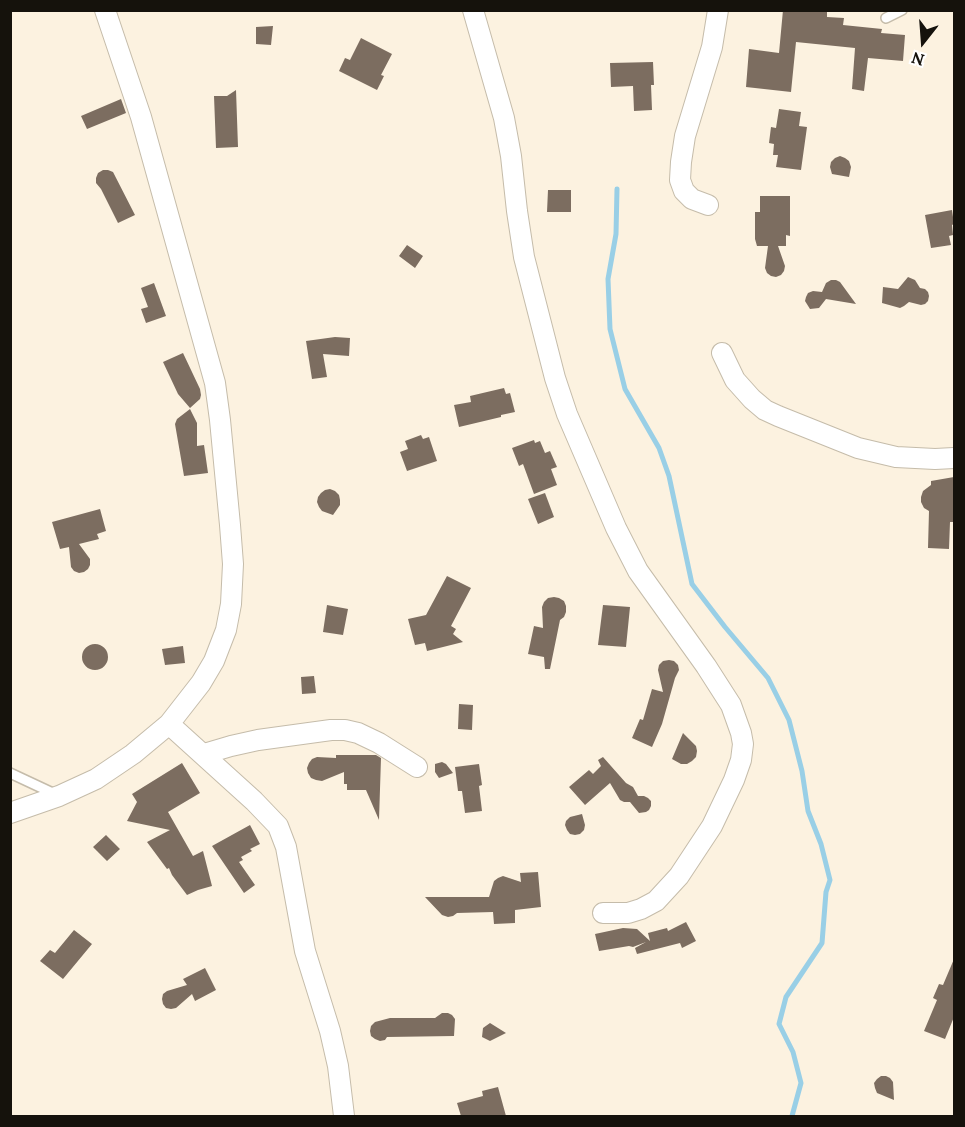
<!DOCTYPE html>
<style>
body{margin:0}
#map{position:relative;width:965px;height:1127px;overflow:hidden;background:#fcf2e0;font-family:Lora,serif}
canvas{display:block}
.frame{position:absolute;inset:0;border:12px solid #15120c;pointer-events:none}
.north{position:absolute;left:893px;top:12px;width:60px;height:60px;-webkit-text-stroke:4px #fff;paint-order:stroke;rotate:197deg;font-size:16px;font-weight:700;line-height:24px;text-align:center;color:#15120c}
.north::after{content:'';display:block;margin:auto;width:21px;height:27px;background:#15120c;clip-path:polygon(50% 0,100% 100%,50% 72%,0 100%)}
</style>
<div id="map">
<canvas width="965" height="1127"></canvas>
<div class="frame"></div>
<div class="north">N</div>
</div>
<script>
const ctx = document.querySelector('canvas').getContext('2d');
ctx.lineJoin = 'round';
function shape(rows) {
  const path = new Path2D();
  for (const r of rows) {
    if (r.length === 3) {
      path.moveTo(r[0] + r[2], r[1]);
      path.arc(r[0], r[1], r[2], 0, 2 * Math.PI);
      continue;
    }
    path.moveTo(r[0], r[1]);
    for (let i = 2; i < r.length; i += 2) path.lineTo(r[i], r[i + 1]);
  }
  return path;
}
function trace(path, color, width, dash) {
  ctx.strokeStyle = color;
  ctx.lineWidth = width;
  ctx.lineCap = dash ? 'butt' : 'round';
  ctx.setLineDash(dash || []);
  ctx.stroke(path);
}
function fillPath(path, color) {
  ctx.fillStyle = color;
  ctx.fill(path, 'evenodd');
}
trace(shape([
 [617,189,616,234,608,279,610,329,625,389,659,448,669,476,692,584,725,627,768,678,789,720,802,771,808,811,821,844,830,880,826,892,822,943,786,997,779,1024,793,1052,801,1083,792,1116]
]), '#99cfe6', 5);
fillPath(shape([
 [783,10,827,10,827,17,844,18,843,25,882,29,881,33,905,35,903,61,868,58,864,91,852,89,855,48,796,42,791,92,746,87,749,49,779,53],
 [273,26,271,45,256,44,256,27],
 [361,38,392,54,381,75,384,76,377,90,339,71,345,58,350,60],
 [653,62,654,85,651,85,652,110,634,111,633,86,611,87,610,63],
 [236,90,238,147,216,148,214,96,227,96],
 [121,99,126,113,87,129,81,116],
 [779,109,801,112,799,126,807,127,801,170,776,167,778,155,773,155,774,144,769,143,771,127,776,128],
 [840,156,845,158,849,161,851,167,849,177,832,174,830,167,831,162,835,158],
 [103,170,108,170,113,172,135,215,118,223,101,189,96,183,96,178,98,173],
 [548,190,571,190,571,212,547,212],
 [760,196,790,196,790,236,786,235,786,246,778,246,785,266,784,271,781,275,776,277,771,276,767,273,765,268,768,246,757,246,755,239,755,212,760,212],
 [952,210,954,224,952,225,953,235,949,236,951,245,931,248,925,215],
 [407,245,423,256,415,268,399,256],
 [908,277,915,280,920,288,925,289,928,292,929,296,928,301,925,304,921,305,909,302,904,306,900,308,882,303,883,287,898,289],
 [831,280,836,280,840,282,856,304,826,299,819,308,810,309,805,301,806,297,808,293,813,291,822,292,826,283],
 [154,283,166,316,146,323,141,309,148,307,141,288],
 [335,337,350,338,349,356,323,354,327,377,312,379,306,341],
 [183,353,200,389,201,395,200,399,190,408,178,394,163,362],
 [504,388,506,394,510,393,515,412,501,415,501,417,459,427,454,405,471,402,470,396],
 [190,409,197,423,197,446,204,445,208,473,184,476,175,424,177,419],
 [421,435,423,439,429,437,437,461,407,471,400,452,408,449,405,441],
 [534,440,535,443,540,441,545,453,550,451,557,467,551,469,557,485,534,494,523,464,519,466,512,448],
 [954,477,954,522,950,522,949,549,928,548,929,511,924,508,921,502,921,497,923,491,931,485,931,481],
 [330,489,335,491,339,495,340,500,340,505,333,515,322,511,319,507,317,502,318,497,321,493,325,490],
 [545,493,554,517,538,524,528,499],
 [100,509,106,531,97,534,99,539,79,544,90,559,90,565,88,569,84,572,79,573,74,571,71,567,69,547,60,549,52,522],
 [447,576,471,588,451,626,456,629,453,634,463,642,427,651,425,643,415,645,408,619,426,615],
 [554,597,559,598,564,601,566,606,566,612,564,617,560,620,550,669,545,669,544,657,528,654,534,626,543,628,542,607,544,602,548,598],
 [327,605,348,609,343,635,323,632],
 [603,605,630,607,626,647,598,645],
 [95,657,13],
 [183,646,185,663,165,665,162,649],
 [669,660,674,661,678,665,679,670,675,678,662,724,652,747,632,738,640,719,643,720,652,689,663,692,658,670,659,665,663,661],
 [314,676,316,693,302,694,301,677],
 [459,704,473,705,472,730,458,729],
 [683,733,696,746,697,751,696,757,692,761,687,764,681,764,672,759],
 [336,755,376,755,381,758,379,820,366,790,347,790,347,784,344,784,344,772,322,781,316,780,311,778,308,773,307,768,309,763,312,759,317,757,336,758],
 [603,757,626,783,633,787,638,796,644,796,648,798,651,801,651,806,649,810,646,812,639,813,630,802,624,802,620,800,610,783,585,805,569,787,589,770,593,774,601,766,598,760],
 [442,762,446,764,453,773,439,778,435,772,435,764],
 [182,763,200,793,168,812,193,856,203,851,212,886,198,890,187,895,172,875,169,868,167,869,147,842,170,830,127,821,137,802,132,794],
 [479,764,482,785,479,786,482,811,465,813,462,791,458,791,455,767],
 [582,814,585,825,584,830,580,834,575,835,570,834,567,830,565,825,566,821,570,817],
 [250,825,260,844,250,849,252,851,241,857,243,860,239,862,255,885,244,893,212,846],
 [106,835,120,849,107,861,93,847],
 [538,872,541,907,515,910,515,923,494,924,493,912,457,913,453,916,448,917,442,915,425,897,489,897,494,881,498,878,503,876,521,882,520,873],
 [686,922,696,941,682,948,680,943,637,954,635,948,646,942,633,947,629,946,599,951,595,934,623,928,637,929,650,941,648,933,667,928,668,931],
 [74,930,92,944,63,979,40,961,50,950,55,953],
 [954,959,954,1017,945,1039,924,1031,937,1000,933,998,939,984,943,985],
 [205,968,216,990,195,1001,192,994,176,1008,171,1009,166,1008,163,1004,162,999,163,994,167,991,187,985,183,979],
 [442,1013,448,1013,452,1015,455,1019,454,1036,387,1037,385,1040,380,1041,375,1039,371,1036,370,1031,371,1026,375,1022,390,1018,435,1018],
 [490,1023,506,1033,490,1041,482,1037,483,1028],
 [881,1076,886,1076,890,1078,893,1082,894,1100,877,1093,875,1088,874,1083,877,1079],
 [498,1087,506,1116,461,1116,457,1103,483,1096,482,1091]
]), '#7c6d60');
const service = shape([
 [886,18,902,10],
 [10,773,57,795]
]);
const minor = shape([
 [473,10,504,118,511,156,517,211,524,257,555,378,567,414,616,528,638,571,706,666,731,705,741,733,743,744,741,760,734,780,712,826,679,876,656,901,641,909,628,913,603,913],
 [708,205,692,199,684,191,680,180,681,162,685,136,712,47,718,10],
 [722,353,735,380,752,399,765,410,778,416,858,448,896,457,935,459,954,458],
 [169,724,254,801,278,826,286,847,305,951,330,1031,338,1066,344,1116],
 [204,754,231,746,258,740,331,730,345,730,358,733,379,743,417,767],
 [10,813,59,796,96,779,133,754,169,724,201,683,214,661,226,630,231,604,233,564,230,525,220,420,215,383,141,117,105,10]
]);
trace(service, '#c5bcaa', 12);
trace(minor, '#c5bcaa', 22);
trace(service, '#fff', 9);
trace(minor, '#fff', 20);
</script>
